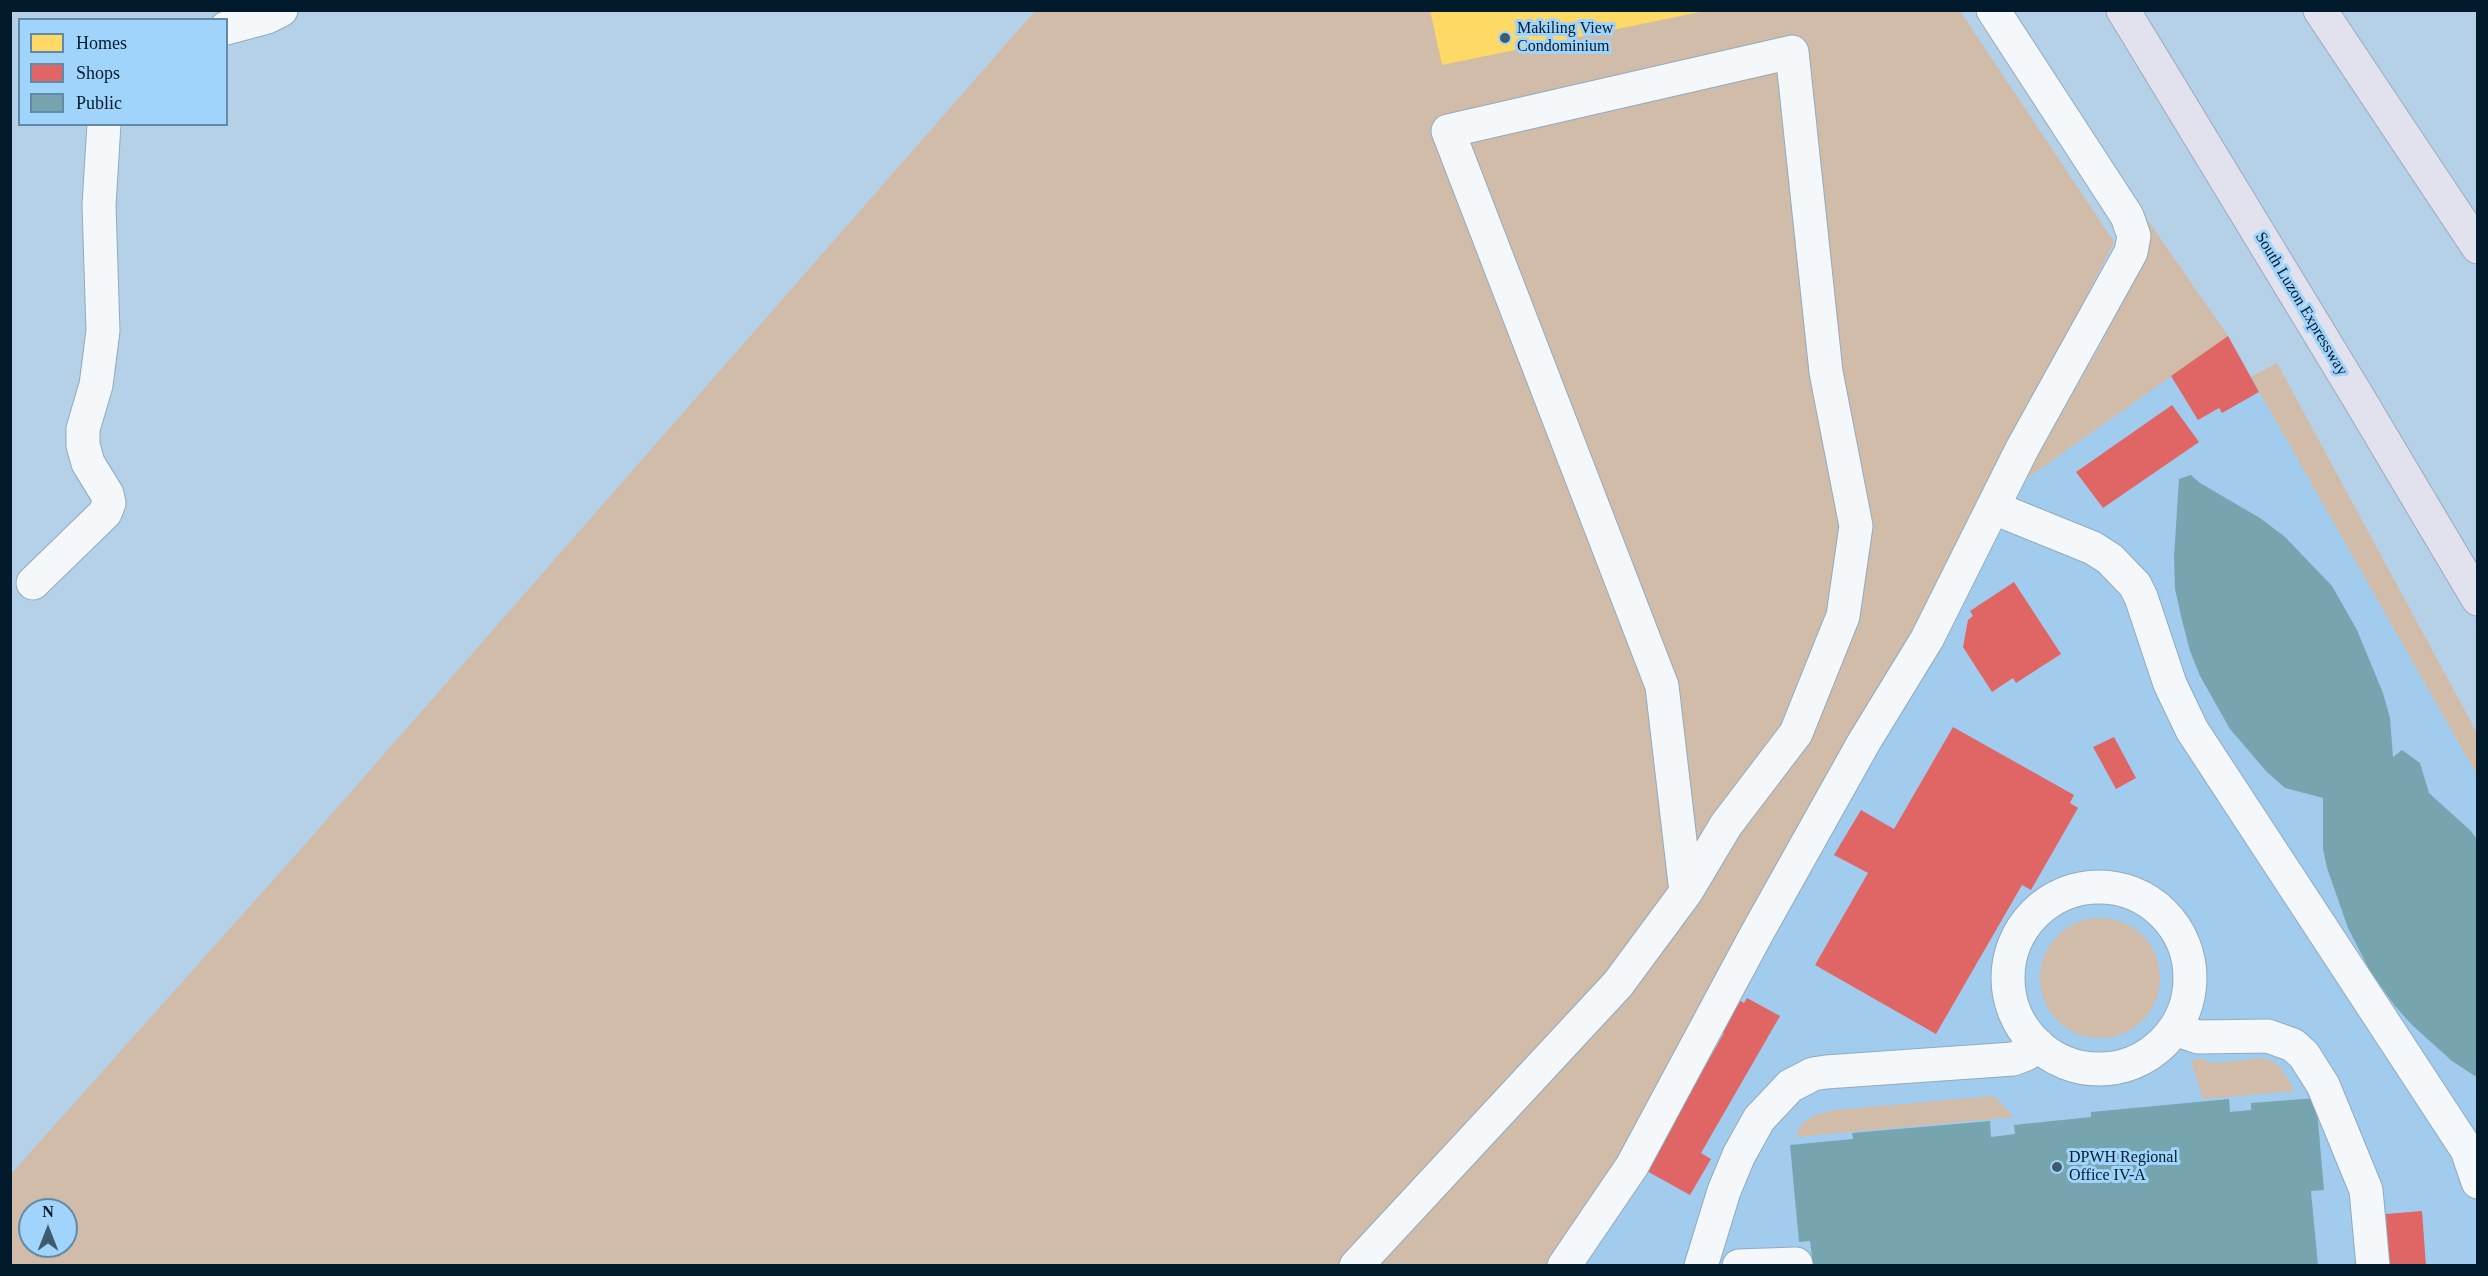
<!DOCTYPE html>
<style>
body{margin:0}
#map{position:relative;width:2488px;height:1276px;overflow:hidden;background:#b5d1e7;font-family:Georgia,serif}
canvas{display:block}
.frame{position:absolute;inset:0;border:12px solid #011a2c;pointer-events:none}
.legend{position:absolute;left:18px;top:18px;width:210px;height:108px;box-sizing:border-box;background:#a1d4fb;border:2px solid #618aa8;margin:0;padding:8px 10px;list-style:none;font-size:18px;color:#011a2c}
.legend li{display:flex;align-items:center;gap:12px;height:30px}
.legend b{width:30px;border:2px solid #618aa8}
.north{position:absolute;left:18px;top:1198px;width:60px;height:60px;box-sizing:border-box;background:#a1d4fb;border:2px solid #618aa8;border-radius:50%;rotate:0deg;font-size:16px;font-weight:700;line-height:24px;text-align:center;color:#011a2c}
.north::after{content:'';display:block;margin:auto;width:21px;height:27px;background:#405a6d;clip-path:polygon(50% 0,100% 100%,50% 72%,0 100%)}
</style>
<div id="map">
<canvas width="2488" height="1276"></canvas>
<div class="frame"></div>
<ul class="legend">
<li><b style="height:16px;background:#ffd966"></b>Homes</li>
<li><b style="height:16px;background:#e06666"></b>Shops</li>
<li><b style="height:16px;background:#76a5af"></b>Public</li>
</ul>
<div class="north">N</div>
</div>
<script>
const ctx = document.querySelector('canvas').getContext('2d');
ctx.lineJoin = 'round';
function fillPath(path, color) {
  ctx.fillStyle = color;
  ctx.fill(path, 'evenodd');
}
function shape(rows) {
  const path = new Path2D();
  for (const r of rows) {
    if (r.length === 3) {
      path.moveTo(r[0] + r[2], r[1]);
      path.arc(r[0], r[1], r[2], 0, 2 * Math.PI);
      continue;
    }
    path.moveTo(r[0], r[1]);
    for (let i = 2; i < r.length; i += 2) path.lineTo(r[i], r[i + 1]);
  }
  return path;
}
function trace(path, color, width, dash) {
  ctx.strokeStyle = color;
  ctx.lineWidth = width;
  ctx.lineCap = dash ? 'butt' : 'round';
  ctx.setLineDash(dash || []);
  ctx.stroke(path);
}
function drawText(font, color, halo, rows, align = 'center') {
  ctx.font = font + ' Georgia,serif';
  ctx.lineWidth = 6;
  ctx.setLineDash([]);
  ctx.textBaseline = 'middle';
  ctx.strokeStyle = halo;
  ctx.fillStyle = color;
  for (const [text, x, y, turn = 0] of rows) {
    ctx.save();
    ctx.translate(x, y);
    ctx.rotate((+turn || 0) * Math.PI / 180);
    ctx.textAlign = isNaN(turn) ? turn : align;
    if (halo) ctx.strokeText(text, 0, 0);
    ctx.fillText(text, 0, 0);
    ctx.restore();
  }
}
fillPath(shape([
 [2228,336,2477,775,2477,1265,1578,1266,1645,1170,1724,1033,1715,1029,2023,481]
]), '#a1ccee');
fillPath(shape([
 [1035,11,1960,11,2114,242,1972,521,1921,629,1617,1170,1552,1265,11,1266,11,1174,308,841],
 [30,1210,66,1210,66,1246,30,1246],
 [2140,209,2228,336,2023,481,2102,342],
 [2277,363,2477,733,2477,775,2251,377],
 [2100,978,60],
 [2200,1058,2213,1063,2263,1058,2272,1061,2280,1067,2295,1091,2203,1099,2191,1061],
 [1994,1096,2014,1117,1796,1137,1800,1126,1804,1122,1816,1115,1834,1110]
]), '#d0bca8');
fillPath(shape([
 [1430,10,1699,10,1700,12,1442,65]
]), '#ffd966');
fillPath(shape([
 [2228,336,2259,392,2222,413,2219,408,2198,420,2171,376],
 [2172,405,2199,442,2103,508,2076,472],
 [2014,582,2061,654,2016,683,2013,678,1992,692,1963,647,1968,620,1973,616,1970,611],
 [1953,727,2074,795,2070,803,2078,808,2031,890,2022,885,1936,1034,1815,965,1868,873,1834,855,1861,810,1894,829],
 [2114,737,2136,778,2116,789,2093,747],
 [1734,997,1744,1003,1747,998,1780,1016,1701,1153,1711,1159,1690,1195,1645,1170,1724,1033,1715,1029],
 [2422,1211,2426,1266,2389,1266,2386,1214]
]), '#e06666');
fillPath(shape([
 [2191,475,2200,483,2260,518,2285,537,2332,586,2357,630,2383,693,2390,718,2393,757,2402,750,2420,763,2429,793,2471,831,2478,841,2478,1078,2452,1061,2412,1025,2395,1006,2370,971,2348,928,2327,868,2323,849,2323,798,2285,788,2266,771,2230,729,2200,676,2190,651,2182,620,2175,589,2174,557,2179,479],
 [2316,1098,2324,1190,2311,1191,2318,1266,1813,1266,1810,1241,1799,1242,1790,1145,1853,1139,1852,1133,1990,1121,1991,1137,2015,1134,2014,1125,2091,1117,2091,1112,2229,1099,2230,1112,2251,1110,2251,1103]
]), '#76a5af');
const minor = shape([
 [226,28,267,17,281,10],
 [1994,508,2093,548,2110,559,2135,585,2141,597,2170,684,2192,730,2467,1150,2478,1182],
 [33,583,105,513,109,503,107,494,88,463,83,445,83,429,96,385,103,331,99,205,104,124],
 [2099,978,91],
 [2175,1029,2198,1037,2268,1036,2293,1045,2304,1055,2323,1085,2366,1190,2373,1266],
 [1356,1266,1618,984,1686,892,1662,686,1448,131,1792,52,1826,372,1856,526,1843,616,1796,733,1726,825,1686,892],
 [1564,1266,1632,1166,1756,935,1864,742,1927,639,2022,449,2131,252,2134,236,2127,216,1993,10],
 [1701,1266,1724,1191,1739,1155,1759,1119,1790,1086,1813,1074,1826,1072,2013,1059,2026,1054,2038,1045],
 [1739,1266,1796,1264]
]);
const highway = shape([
 [2123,10,2358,397,2478,599],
 [2320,10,2478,247]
]);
trace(minor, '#92aabe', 35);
trace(highway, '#9ea9bd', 35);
trace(minor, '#f4f8fb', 33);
trace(highway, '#e2e2ef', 33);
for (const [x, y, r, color] of [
 [1505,38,6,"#405a6d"],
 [2057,1167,6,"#405a6d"]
]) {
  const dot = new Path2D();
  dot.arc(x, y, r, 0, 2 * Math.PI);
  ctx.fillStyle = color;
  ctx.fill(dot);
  trace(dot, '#a1d4fb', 2);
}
drawText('16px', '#011a2c', '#a1d4fb', [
 ["Makiling View",1517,29],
 ["Condominium",1517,47],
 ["DPWH Regional",2069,1158],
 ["Office IV-A",2069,1176]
], 'left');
drawText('16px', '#011a2c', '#a1d4fb', [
 ["South Luzon Expressway",2301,304,59]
]);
</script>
